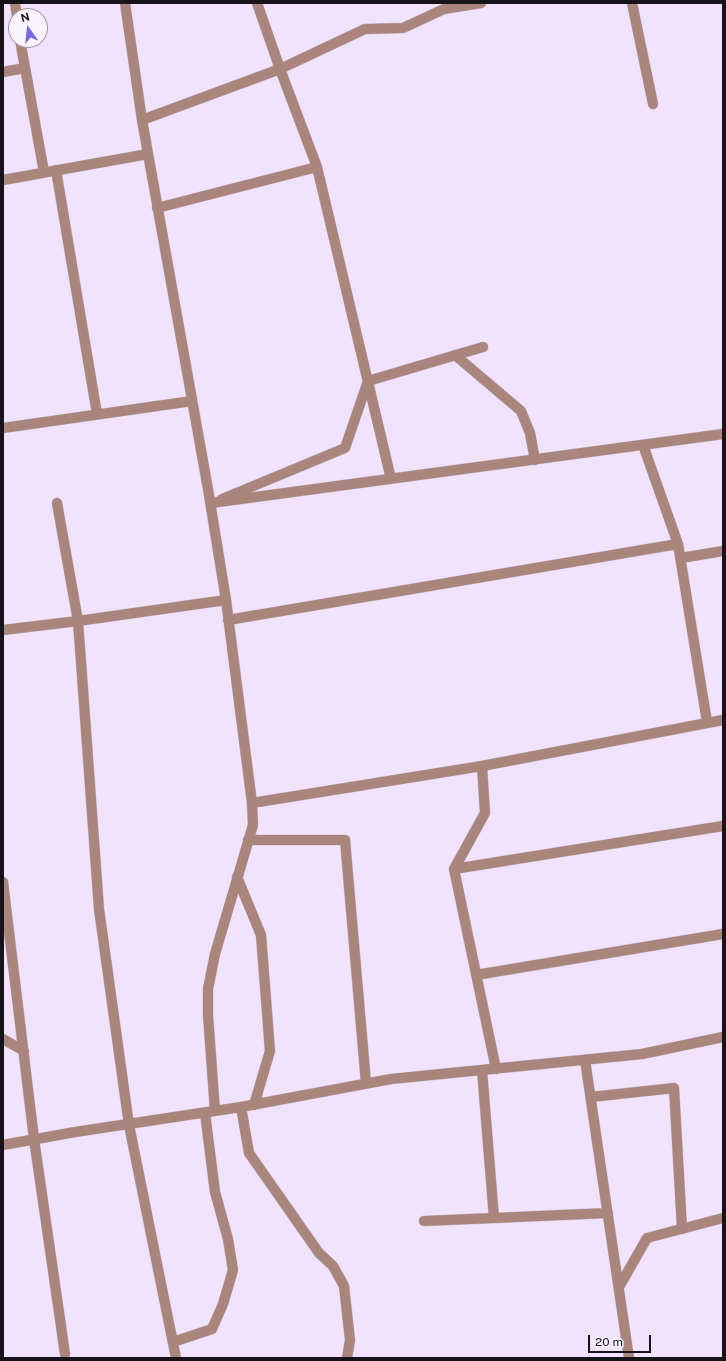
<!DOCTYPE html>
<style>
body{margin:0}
#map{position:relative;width:726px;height:1361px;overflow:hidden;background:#f1e3fd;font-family:"Public Sans",sans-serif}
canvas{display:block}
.frame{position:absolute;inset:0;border:4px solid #17131b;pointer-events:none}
.north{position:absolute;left:8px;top:8px;width:40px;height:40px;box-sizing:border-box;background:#faf4ff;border:1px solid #9f9aa4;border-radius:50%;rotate:345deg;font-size:11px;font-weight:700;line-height:16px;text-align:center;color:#17131b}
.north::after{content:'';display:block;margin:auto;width:14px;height:18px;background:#7969e5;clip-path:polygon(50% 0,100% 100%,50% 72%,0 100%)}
.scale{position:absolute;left:588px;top:1335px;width:63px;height:18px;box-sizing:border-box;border:2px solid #17131b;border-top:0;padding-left:5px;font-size:12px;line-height:14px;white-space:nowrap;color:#17131b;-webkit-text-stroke:3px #faf4ff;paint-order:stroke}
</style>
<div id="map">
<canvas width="726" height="1361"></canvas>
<div class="frame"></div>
<div class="north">N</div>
<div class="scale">20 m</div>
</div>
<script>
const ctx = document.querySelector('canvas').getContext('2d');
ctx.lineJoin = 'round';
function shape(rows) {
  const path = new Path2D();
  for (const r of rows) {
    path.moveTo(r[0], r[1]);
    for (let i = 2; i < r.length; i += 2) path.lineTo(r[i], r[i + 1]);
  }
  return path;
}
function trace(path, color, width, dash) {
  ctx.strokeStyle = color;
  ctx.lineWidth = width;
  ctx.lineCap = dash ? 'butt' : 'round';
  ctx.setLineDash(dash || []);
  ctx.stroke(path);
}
const minor = shape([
 [15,3,17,16],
 [125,3,142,120],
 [257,3,280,69,317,167,391,479],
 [632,3,653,104],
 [20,40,44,172],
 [3,72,25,68],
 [56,170,97,414],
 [3,180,148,154],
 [157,208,317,167],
 [455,355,521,411,530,433,535,460],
 [3,428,192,401],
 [643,445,678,544],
 [222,499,345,448,368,381,483,347],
 [57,503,78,621,99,909,129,1125,176,1358],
 [211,503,723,434],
 [681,558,723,551],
 [228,620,678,544,707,722],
 [3,630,78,621,226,600,208,489,142,120,280,69,365,29,403,28,444,9,481,3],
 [482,766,485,813,454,869,496,1069],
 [252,803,482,766,723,720],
 [248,840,345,840,366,1083],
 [454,869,723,826],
 [237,877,261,935,270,1051,254,1105],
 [3,882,34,1139,65,1354],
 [476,975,723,934],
 [3,1039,24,1051],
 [585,1060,629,1358],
 [482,1070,494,1218,608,1213],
 [591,1097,674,1088,682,1229],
 [241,1107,249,1153,319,1253,333,1266,344,1286,350,1340,347,1358],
 [215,1111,208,1015,208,989,215,954,253,825,252,803,226,600],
 [3,1145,75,1132,241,1107,391,1079,642,1054,723,1037],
 [424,1221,494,1218],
 [619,1287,647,1238,723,1218],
 [173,1342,212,1329,223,1304,233,1270,228,1239,215,1192,205,1113]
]);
trace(minor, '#cec2d9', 11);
trace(minor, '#a9857c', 10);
</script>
